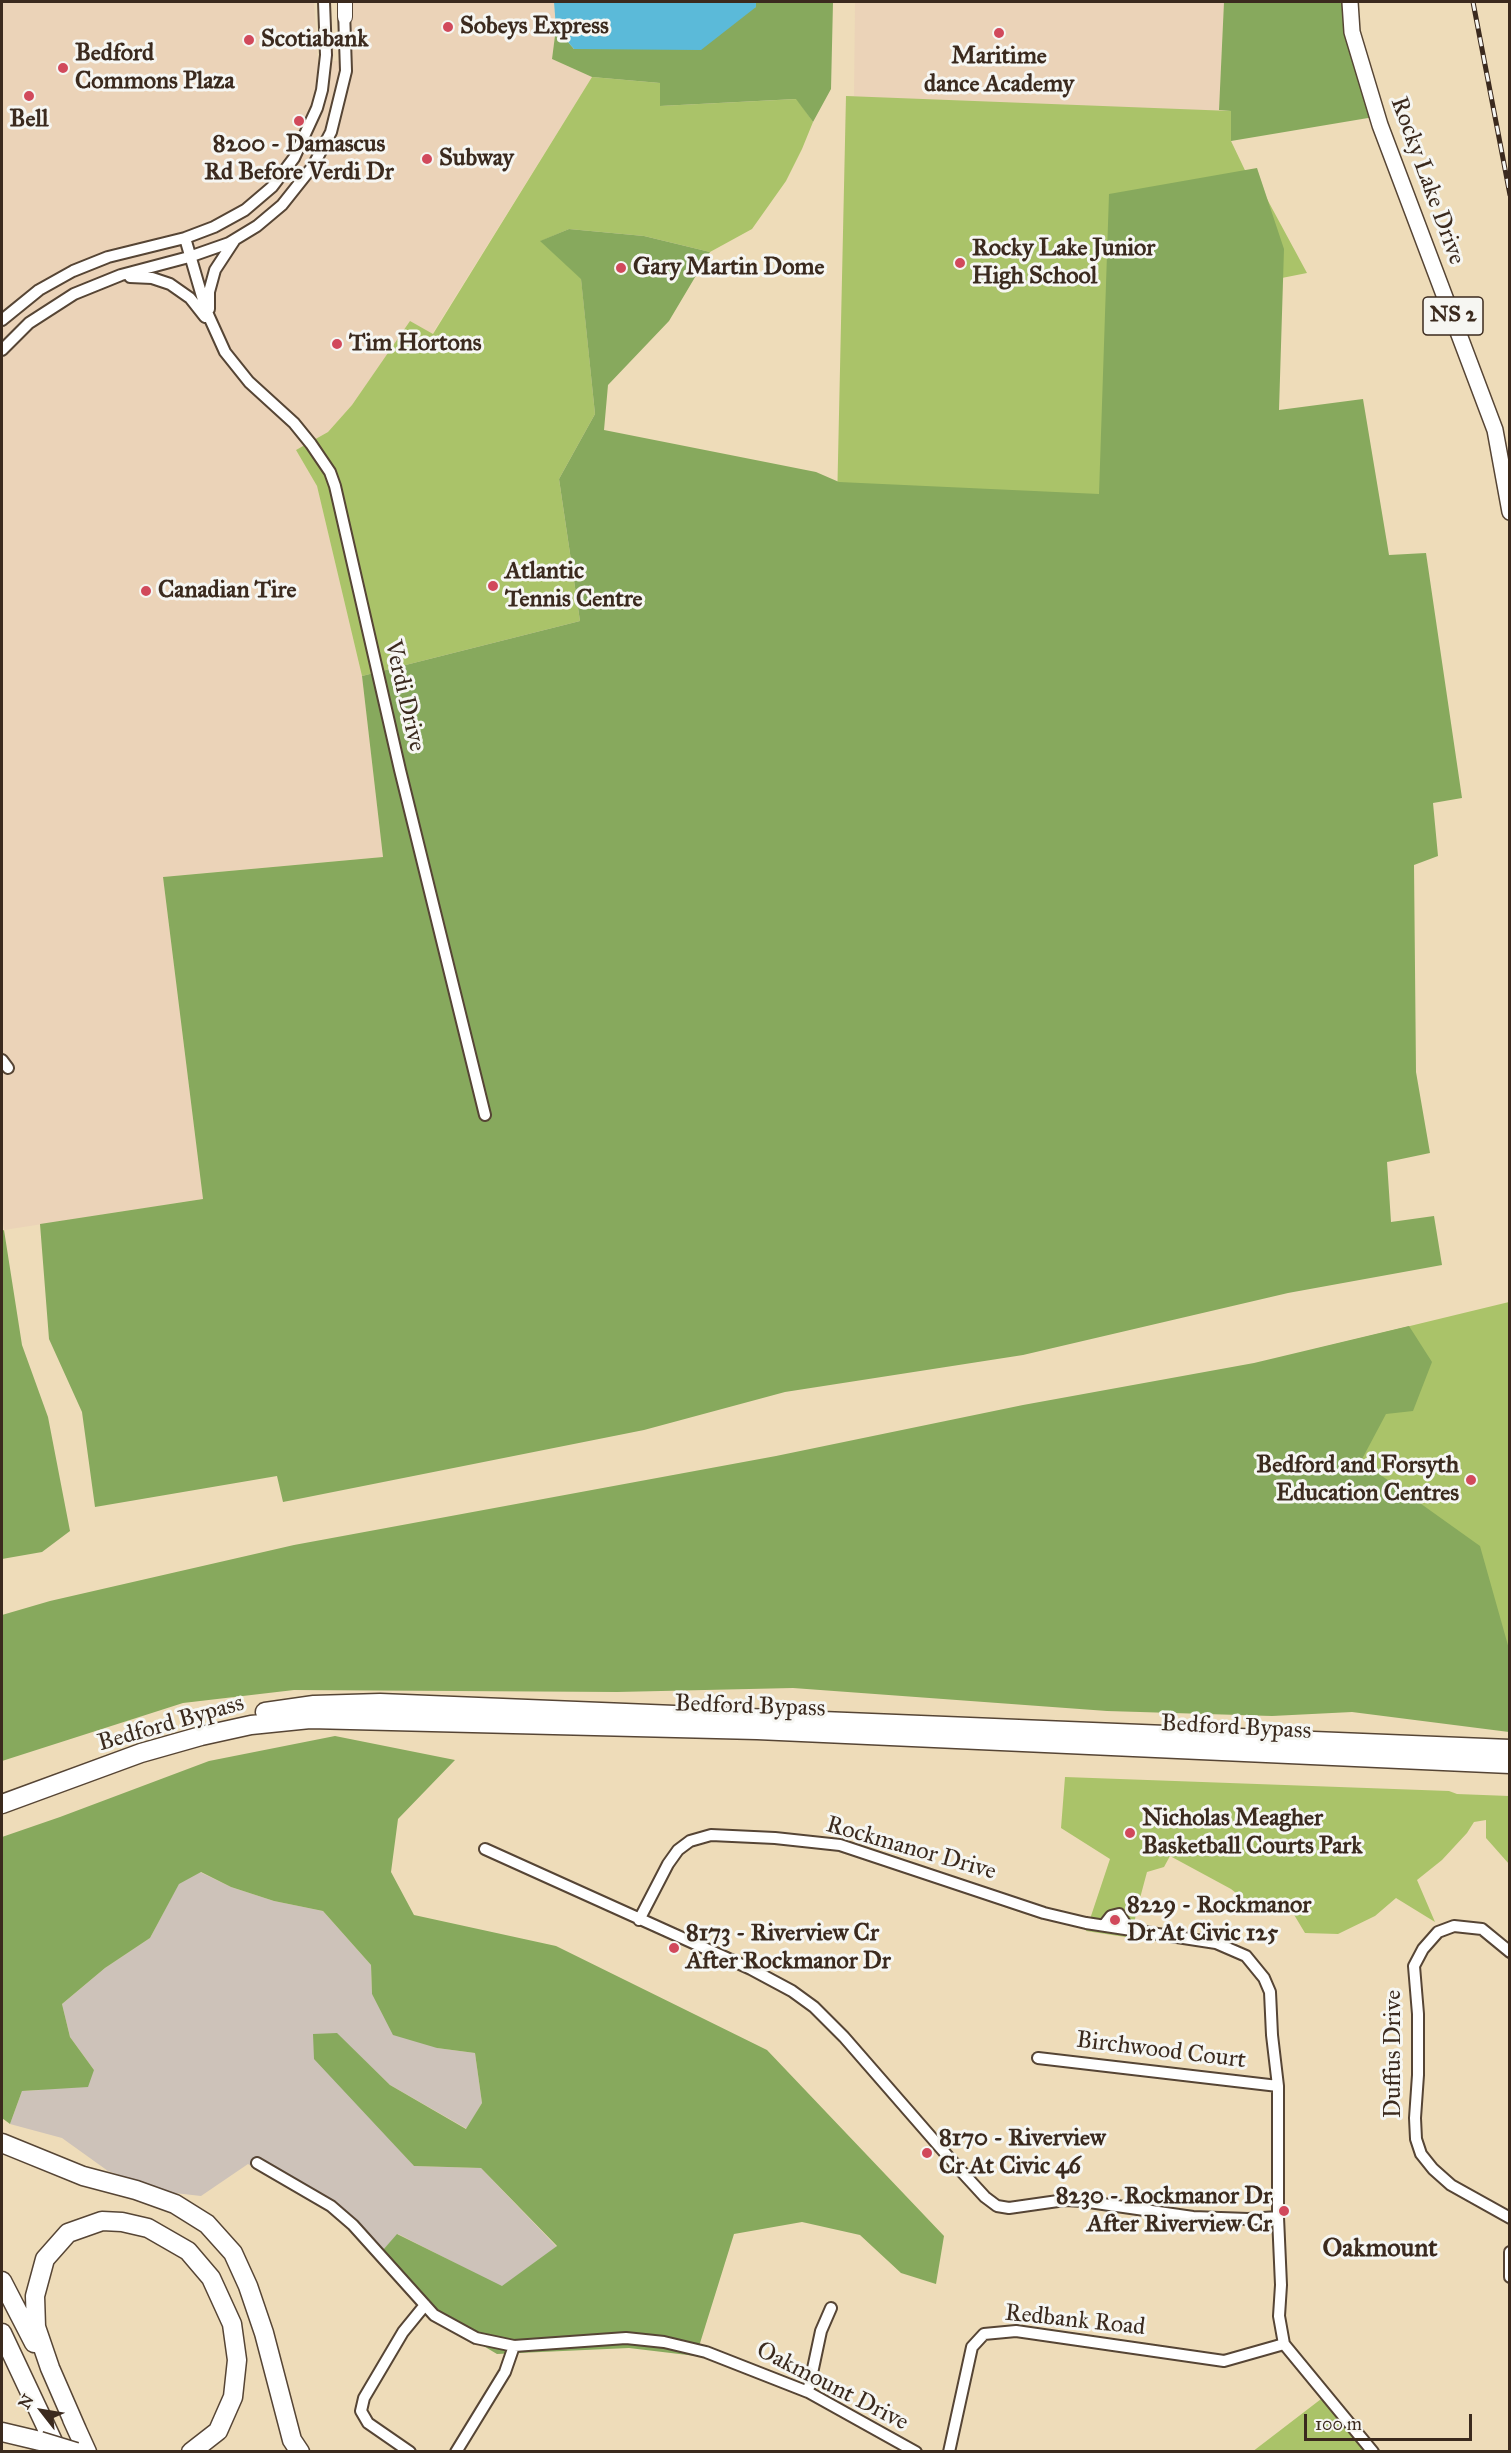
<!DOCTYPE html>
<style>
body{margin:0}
#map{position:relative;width:1511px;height:2453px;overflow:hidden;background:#eedcb9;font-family:"IM FELL Great Primer",serif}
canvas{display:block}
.frame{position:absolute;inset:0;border:3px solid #3b2a1e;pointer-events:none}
.north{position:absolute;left:12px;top:2381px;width:60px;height:60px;-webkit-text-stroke:4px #f6f6f2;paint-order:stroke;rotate:301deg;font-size:16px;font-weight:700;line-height:24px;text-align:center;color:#3b2a1e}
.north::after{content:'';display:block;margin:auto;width:21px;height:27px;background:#3b2a1e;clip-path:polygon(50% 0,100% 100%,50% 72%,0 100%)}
.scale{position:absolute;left:1304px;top:2414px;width:168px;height:27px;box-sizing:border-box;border:3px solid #3b2a1e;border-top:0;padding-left:8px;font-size:18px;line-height:21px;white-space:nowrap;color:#3b2a1e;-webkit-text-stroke:4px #f6f6f2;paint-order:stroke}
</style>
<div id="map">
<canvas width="1511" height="2453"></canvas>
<div class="frame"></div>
<div class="north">N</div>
<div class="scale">100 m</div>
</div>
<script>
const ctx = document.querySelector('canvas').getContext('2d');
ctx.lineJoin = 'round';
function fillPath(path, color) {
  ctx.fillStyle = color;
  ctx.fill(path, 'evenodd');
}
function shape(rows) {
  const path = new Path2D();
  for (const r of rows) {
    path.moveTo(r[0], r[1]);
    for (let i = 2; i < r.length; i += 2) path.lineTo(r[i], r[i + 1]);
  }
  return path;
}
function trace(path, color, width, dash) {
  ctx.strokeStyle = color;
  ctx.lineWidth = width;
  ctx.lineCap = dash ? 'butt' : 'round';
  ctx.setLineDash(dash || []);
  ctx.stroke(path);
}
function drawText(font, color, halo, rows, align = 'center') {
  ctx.font = font + ' "IM FELL Great Primer",serif';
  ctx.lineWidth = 6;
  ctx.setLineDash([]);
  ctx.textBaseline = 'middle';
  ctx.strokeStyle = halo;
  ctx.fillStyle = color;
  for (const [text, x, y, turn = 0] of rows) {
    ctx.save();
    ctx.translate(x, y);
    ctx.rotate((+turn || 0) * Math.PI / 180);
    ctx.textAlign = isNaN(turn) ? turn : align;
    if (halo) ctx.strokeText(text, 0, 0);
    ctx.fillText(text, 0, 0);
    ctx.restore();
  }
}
fillPath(shape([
 [2,2,314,2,318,63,350,59,351,2,554,2,556,28,552,59,592,77,432,334,410,322,352,405,328,432,296,450,317,486,362,676,383,857,163,877,203,1199,4,1230,2,1213],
 [855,2,1224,2,1219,110,1231,111,1231,141,1244,170,839,482,846,96,854,96]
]), '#ebd3b8');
fillPath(shape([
 [200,1872,231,1887,274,1901,323,1911,371,1965,372,1994,437,2048,475,2053,482,2103,467,2129,390,2085,337,2034,313,2034,380,2128,414,2166,481,2168,557,2247,502,2287,398,2234,376,2258,336,2217,248,2164,201,2196,166,2192,108,2171,62,2138,10,2124,22,2091,40,2090,94,2070,70,2037,62,2004,105,1968,150,1938,179,1883]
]), '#cdc2b9');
fillPath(shape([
 [592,77,660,83,660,106,797,99,813,122,802,149,786,181,752,229,710,252,644,236,569,229,541,241,581,278,595,414,559,479,580,621,362,676,317,486,296,450,328,432,352,405,410,321,433,334],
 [846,96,1231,111,1231,141,1253,187,1267,199,1307,273,1206,293,1119,516,837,505],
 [1509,1302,1509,1720,1432,1716,1315,1349],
 [1065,1777,1449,1791,1457,1794,1509,1796,1509,1864,1486,1838,1486,1820,1474,1822,1467,1833,1442,1860,1417,1880,1435,1922,1396,1898,1375,1916,1338,1934,1305,1933,1287,1903,1250,1904,1231,1889,1170,1856,1164,1867,1147,1872,1136,1913,1132,1938,1086,1931,1110,1859,1061,1828],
 [1325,2396,1369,2452,1252,2452]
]), '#aac369');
fillPath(shape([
 [756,2,833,2,831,89,813,122,796,99,660,106,660,83,592,77,552,59,556,28,574,49,756,7],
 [1224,2,1350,2,1374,117,1231,141,1231,111,1219,110],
 [1257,168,1284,249,1279,410,1363,399,1389,555,1426,553,1462,798,1433,803,1438,856,1414,865,1416,1072,1430,1153,1387,1162,1391,1222,1434,1216,1442,1265,1288,1293,1023,1355,785,1392,644,1430,283,1502,277,1476,95,1507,82,1412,49,1339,40,1224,203,1199,163,877,383,857,362,676,580,621,559,479,595,414,581,279,540,241,569,229,644,236,710,252,669,321,608,385,604,430,816,472,839,482,1099,494,1109,194],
 [4,1230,22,1345,48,1417,70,1531,42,1552,2,1559,2,1231],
 [1409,1326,1432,1362,1413,1411,1386,1414,1361,1461,1480,1546,1509,1649,1509,1732,1352,1712,1272,1716,1107,1711,793,1688,617,1692,294,1690,183,1703,2,1761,2,1615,50,1601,294,1545,776,1456,1023,1405,1254,1363],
 [335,1736,455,1760,398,1819,391,1872,414,1915,556,1946,767,2050,944,2236,936,2284,901,2273,860,2235,802,2222,734,2234,696,2356,629,2348,497,2354,433,2316,376,2258,397,2234,502,2286,557,2246,481,2168,414,2166,314,2059,313,2034,337,2033,390,2085,466,2129,482,2103,475,2053,437,2048,393,2035,372,1994,371,1965,323,1911,274,1901,231,1887,201,1872,179,1884,150,1938,105,1968,62,2004,70,2037,94,2070,88,2087,22,2091,10,2124,2,2118,2,1837,60,1817,209,1761]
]), '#87a95d');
fillPath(shape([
 [554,2,756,2,756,7,701,50,574,49,556,28]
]), '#5bbad9');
const street = shape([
 [185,238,206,310,225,352,249,382,294,423,311,444,330,472,335,486,400,770,485,1115],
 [130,277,152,278,170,284,190,298,205,317],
 [209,309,209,292,215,270,234,241],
 [2,320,39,290,73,271,108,257,185,238,214,227,245,210,272,187,294,158,317,108,322,90,326,55,324,2],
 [2,350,29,323,74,294,121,275,189,257,229,243,257,226,282,205,313,166,331,132,346,71,344,10],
 [2,1060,8,1068],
 [485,1849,751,1969,792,1991,814,2007,844,2037,952,2161,985,2197,997,2206,1009,2208,1065,2200,1082,2201,1193,2217,1248,2219,1278,2217],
 [639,1920,668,1864,678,1850,690,1841,711,1835,775,1838,840,1845,1044,1913,1086,1923,1216,1943,1246,1956,1264,1978,1270,1992,1272,2035,1278,2086,1278,2217,1281,2285,1279,2316,1284,2344,1373,2452],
 [1104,1925,1111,1916,1119,1914,1128,1928],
 [1510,1952,1482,1929,1454,1926,1438,1932,1423,1949,1414,1966,1418,2014,1418,2075,1415,2118,1416,2139,1421,2154,1433,2169,1451,2185,1510,2218],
 [1038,2058,1278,2086],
 [257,2163,331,2206,353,2225,434,2315,476,2338,514,2346,626,2338,664,2342,706,2352,808,2392,916,2452],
 [1510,2252,1510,2277],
 [808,2392,821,2331,831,2308],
 [410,2452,368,2423,361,2411,364,2398,403,2332,425,2305],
 [456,2452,505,2372,514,2346],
 [949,2452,972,2347,984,2334,1016,2331,1224,2361,1284,2344]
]);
const secondary = shape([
 [345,17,345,2]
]);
const primary = shape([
 [1350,2,1352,32,1380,125,1495,430,1510,512]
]);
const highway = shape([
 [265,1712,314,1705,380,1703,1510,1749],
 [2,1804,141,1753,201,1736,251,1725,310,1719,757,1730,1510,1764],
 [2,2143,83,2176,136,2190,175,2204,207,2224,233,2253,248,2286,264,2333,292,2440,300,2452],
 [2,2281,34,2343],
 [2,2333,58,2452],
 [72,2419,87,2452],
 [77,2430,50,2368,36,2327,35,2296,45,2259,68,2233,102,2221,122,2222,148,2228,188,2251,211,2278,232,2324,237,2360,233,2397,218,2431,191,2452],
 [2,2432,40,2441]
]);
trace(street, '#564535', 14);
trace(secondary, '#564535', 16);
trace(primary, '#564535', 18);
trace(highway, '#564535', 21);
trace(street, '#fff', 10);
trace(secondary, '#fff', 14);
trace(primary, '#fff', 15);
trace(highway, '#fff', 18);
const rail = shape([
 [1473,2,1510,195]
]);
trace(rail, '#3b2a1e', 5);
trace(rail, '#f6f6f2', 3, [9]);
const highwayBridge = shape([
 [40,2441,76,2452]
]);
trace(highwayBridge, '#564535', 21, []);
trace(highwayBridge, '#fff', 18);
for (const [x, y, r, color] of [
 [448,27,6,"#d1495b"],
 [999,33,6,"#d1495b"],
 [249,40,6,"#d1495b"],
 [63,68,6,"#d1495b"],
 [29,96,6,"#d1495b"],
 [299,121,6,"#d1495b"],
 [427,159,6,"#d1495b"],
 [960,263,6,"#d1495b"],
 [621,268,6,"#d1495b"],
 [337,344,6,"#d1495b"],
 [493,586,6,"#d1495b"],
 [146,591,6,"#d1495b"],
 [1471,1480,6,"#d1495b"],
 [1130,1833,6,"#d1495b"],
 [1115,1920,6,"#d1495b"],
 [674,1948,6,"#d1495b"],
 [927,2153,6,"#d1495b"],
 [1284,2211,6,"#d1495b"]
]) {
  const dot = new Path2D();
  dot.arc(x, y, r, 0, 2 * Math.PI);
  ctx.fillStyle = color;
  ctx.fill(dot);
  trace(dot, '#f6f6f2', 2);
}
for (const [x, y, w] of [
 [1453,316,60]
]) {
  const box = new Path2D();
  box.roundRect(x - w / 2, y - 19, w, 38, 4.5);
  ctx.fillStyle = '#f6f6f2';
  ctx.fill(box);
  trace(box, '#3b2a1e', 1.5);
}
drawText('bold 22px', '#3b2a1e', null, [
 ["NS 2",1453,316]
]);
drawText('bold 24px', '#3b2a1e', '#f6f6f2', [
 ["Sobeys Express",460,27],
 ["Scotiabank",261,40],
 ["Bedford",75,54],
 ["Commons Plaza",75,82],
 ["Maritime",999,57,"center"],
 ["dance Academy",999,85,"center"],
 ["Bell",29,120,"center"],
 ["8200 - Damascus",299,145,"center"],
 ["Rd Before Verdi Dr",299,173,"center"],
 ["Subway",439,159],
 ["Rocky Lake Junior",972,249],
 ["High School",972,277],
 ["Gary Martin Dome",633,268],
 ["Tim Hortons",349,344],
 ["Atlantic",505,572],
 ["Tennis Centre",505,600],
 ["Canadian Tire",158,591],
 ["Bedford and Forsyth",1459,1466,"right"],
 ["Education Centres",1459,1494,"right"],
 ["Nicholas Meagher",1142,1819],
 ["Basketball Courts Park",1142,1847],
 ["8229 - Rockmanor",1127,1906],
 ["Dr At Civic 125",1127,1934],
 ["8173 - Riverview Cr",686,1934],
 ["After Rockmanor Dr",686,1962],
 ["8170 - Riverview",939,2139],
 ["Cr At Civic 46",939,2167],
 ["8230 - Rockmanor Dr",1272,2197,"right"],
 ["After Riverview Cr",1272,2225,"right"]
], 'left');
drawText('24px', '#3b2a1e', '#f6f6f2', [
 ["Rocky Lake Drive",1427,181,70],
 ["Verdi Drive",404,696,77],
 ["Bedford Bypass",750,1707,2],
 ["Bedford Bypass",171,1724,-16],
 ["Bedford Bypass",1236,1728,3],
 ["Rockmanor Drive",911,1849,16],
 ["Birchwood Court",1161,2051,7],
 ["Duffus Drive",1394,2054,-90],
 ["Redbank Road",1075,2321,6],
 ["Oakmount Drive",832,2387,27]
]);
drawText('bold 26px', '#3b2a1e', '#f6f6f2', [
 ["Oakmount",1380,2250]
]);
</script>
